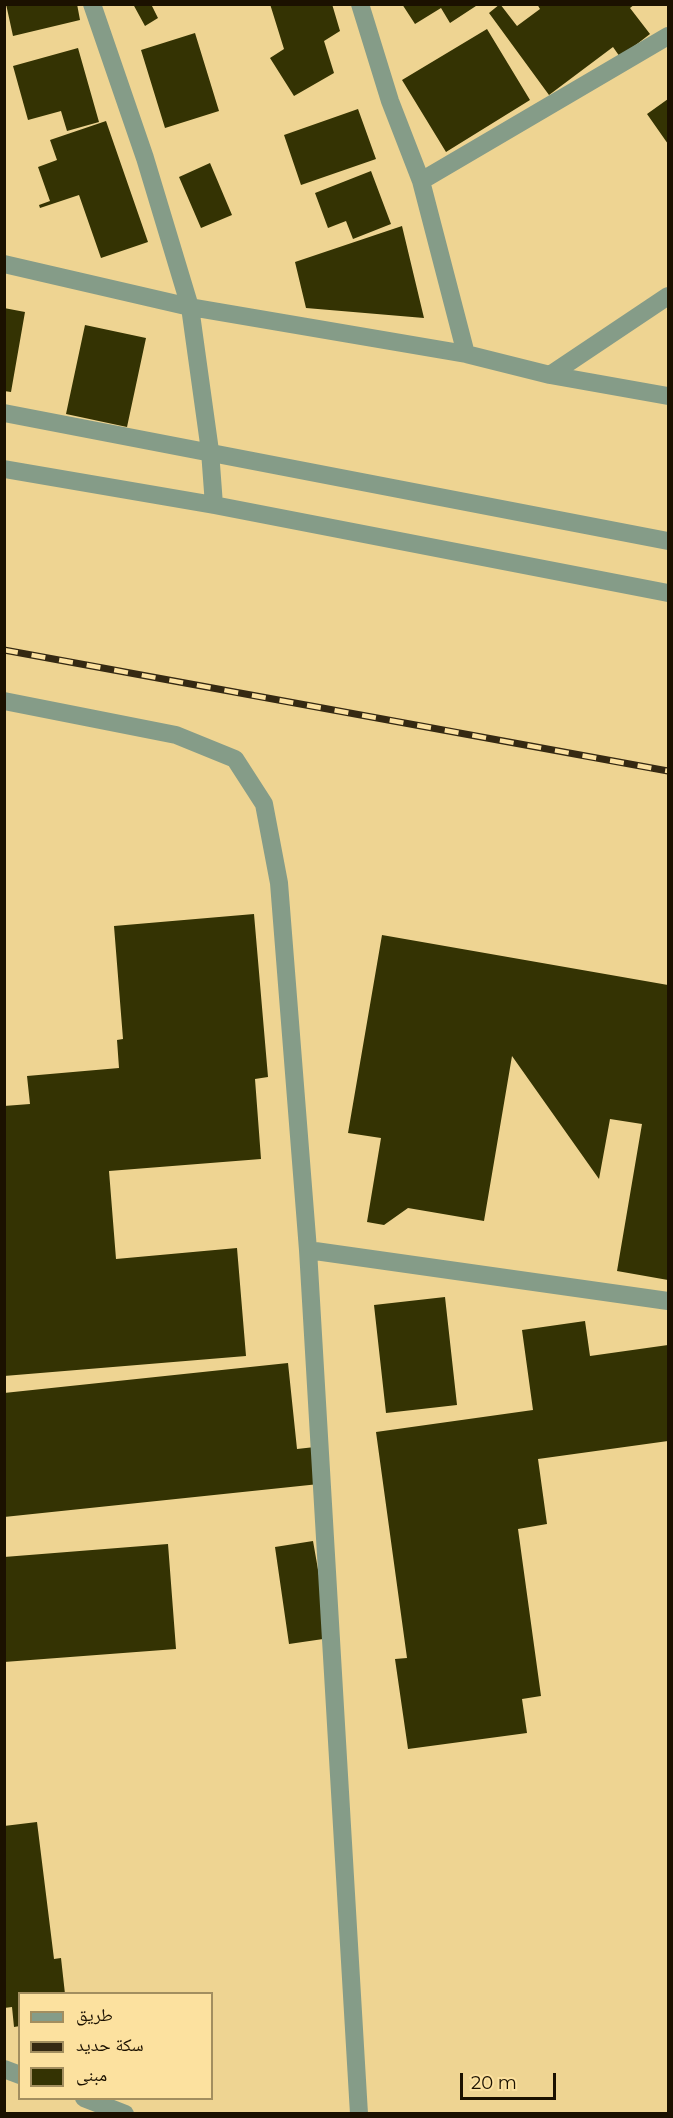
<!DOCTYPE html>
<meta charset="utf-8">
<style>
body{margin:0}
#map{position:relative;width:673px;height:2118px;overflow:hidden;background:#eed492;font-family:Montserrat,"Noto Naskh Arabic",sans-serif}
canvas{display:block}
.frame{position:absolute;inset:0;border:6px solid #1b1100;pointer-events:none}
.legend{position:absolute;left:18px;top:1992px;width:195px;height:108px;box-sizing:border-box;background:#fce19f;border:2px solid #a28e5f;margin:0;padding:8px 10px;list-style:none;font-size:18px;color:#1b1100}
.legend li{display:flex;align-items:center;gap:12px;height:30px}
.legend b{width:30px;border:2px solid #a28e5f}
.scale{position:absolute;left:460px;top:2073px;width:96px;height:27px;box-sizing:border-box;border:3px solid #1b1100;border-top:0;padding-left:8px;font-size:18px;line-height:21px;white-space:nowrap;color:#1b1100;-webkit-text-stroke:4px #fce19f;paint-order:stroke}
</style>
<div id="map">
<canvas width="673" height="2118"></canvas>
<div class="frame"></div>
<ul class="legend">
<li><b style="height:8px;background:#859c88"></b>طريق</li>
<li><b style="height:8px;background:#352912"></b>سكة حديد</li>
<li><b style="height:16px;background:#343303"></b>مبنى</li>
</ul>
<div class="scale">20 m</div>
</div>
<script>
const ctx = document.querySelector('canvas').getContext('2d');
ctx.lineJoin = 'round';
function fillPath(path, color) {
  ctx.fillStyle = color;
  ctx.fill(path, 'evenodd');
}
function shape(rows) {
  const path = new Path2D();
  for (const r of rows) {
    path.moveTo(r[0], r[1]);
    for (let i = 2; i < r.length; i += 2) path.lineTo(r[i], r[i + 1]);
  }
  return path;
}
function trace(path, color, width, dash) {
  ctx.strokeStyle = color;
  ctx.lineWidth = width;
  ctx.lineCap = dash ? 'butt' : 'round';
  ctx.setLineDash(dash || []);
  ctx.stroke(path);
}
fillPath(shape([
 [6,4,77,4,80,20,13,36],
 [133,4,151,4,158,18,145,26],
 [270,4,332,4,340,31,324,41,334,73,294,96,270,58,284,49],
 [402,4,479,4,450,23,441,8,415,24],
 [500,4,517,26,540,9,537,4,635,4,630,8,650,34,620,57,613,47,549,95,489,13],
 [487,29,530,100,446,152,402,80],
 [195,33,219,111,165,128,141,50],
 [78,48,99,122,67,131,61,111,28,120,13,66],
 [668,99,668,144,647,114],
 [358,109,376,159,301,185,284,135],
 [106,121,148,242,101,258,79,195,40,208,39,205,50,201,38,167,57,160,50,140],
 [210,163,232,215,201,228,179,177],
 [371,171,391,224,353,239,346,221,328,228,315,193],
 [402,226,424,318,306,308,295,262],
 [4,308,25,312,11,392,4,391],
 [85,325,146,338,127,427,66,414],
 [254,914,268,1077,255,1079,261,1159,109,1171,116,1259,237,1248,246,1356,4,1376,4,1106,30,1104,27,1076,119,1068,117,1040,123,1039,114,926],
 [382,935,668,985,668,1280,617,1271,642,1124,610,1119,599,1179,512,1056,484,1221,408,1208,384,1225,367,1222,381,1138,348,1133],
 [445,1297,457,1405,386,1413,374,1305],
 [585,1321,590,1356,668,1345,668,1441,538,1459,547,1524,518,1529,541,1696,522,1699,527,1733,408,1749,395,1659,407,1658,376,1432,533,1410,522,1330],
 [288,1363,297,1449,315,1447,319,1484,4,1517,4,1393],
 [313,1541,330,1638,289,1644,275,1547],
 [168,1544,176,1649,4,1662,4,1557],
 [37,1822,54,1959,61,1958,65,1994,20,1994,20,2026,14,2027,12,2007,4,2008,4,1826]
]), '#343303');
trace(shape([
 [92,4,145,158,190,307,210,451,214,505],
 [360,4,390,101,421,181,466,354],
 [421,181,668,36],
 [4,264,190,307,466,354,550,375,668,396],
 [550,375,668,296],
 [4,413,668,541],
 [4,469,214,505,668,593],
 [4,701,176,735,235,759,264,804,279,883,308,1250,359,2114],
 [308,1250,668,1301],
 [4,2069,20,2075],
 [84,2098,125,2114]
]), '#859c88', 18);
const rail = shape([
 [4,650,668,771]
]);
trace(rail, '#352912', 7);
trace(rail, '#fce19f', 4.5, [14]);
</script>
